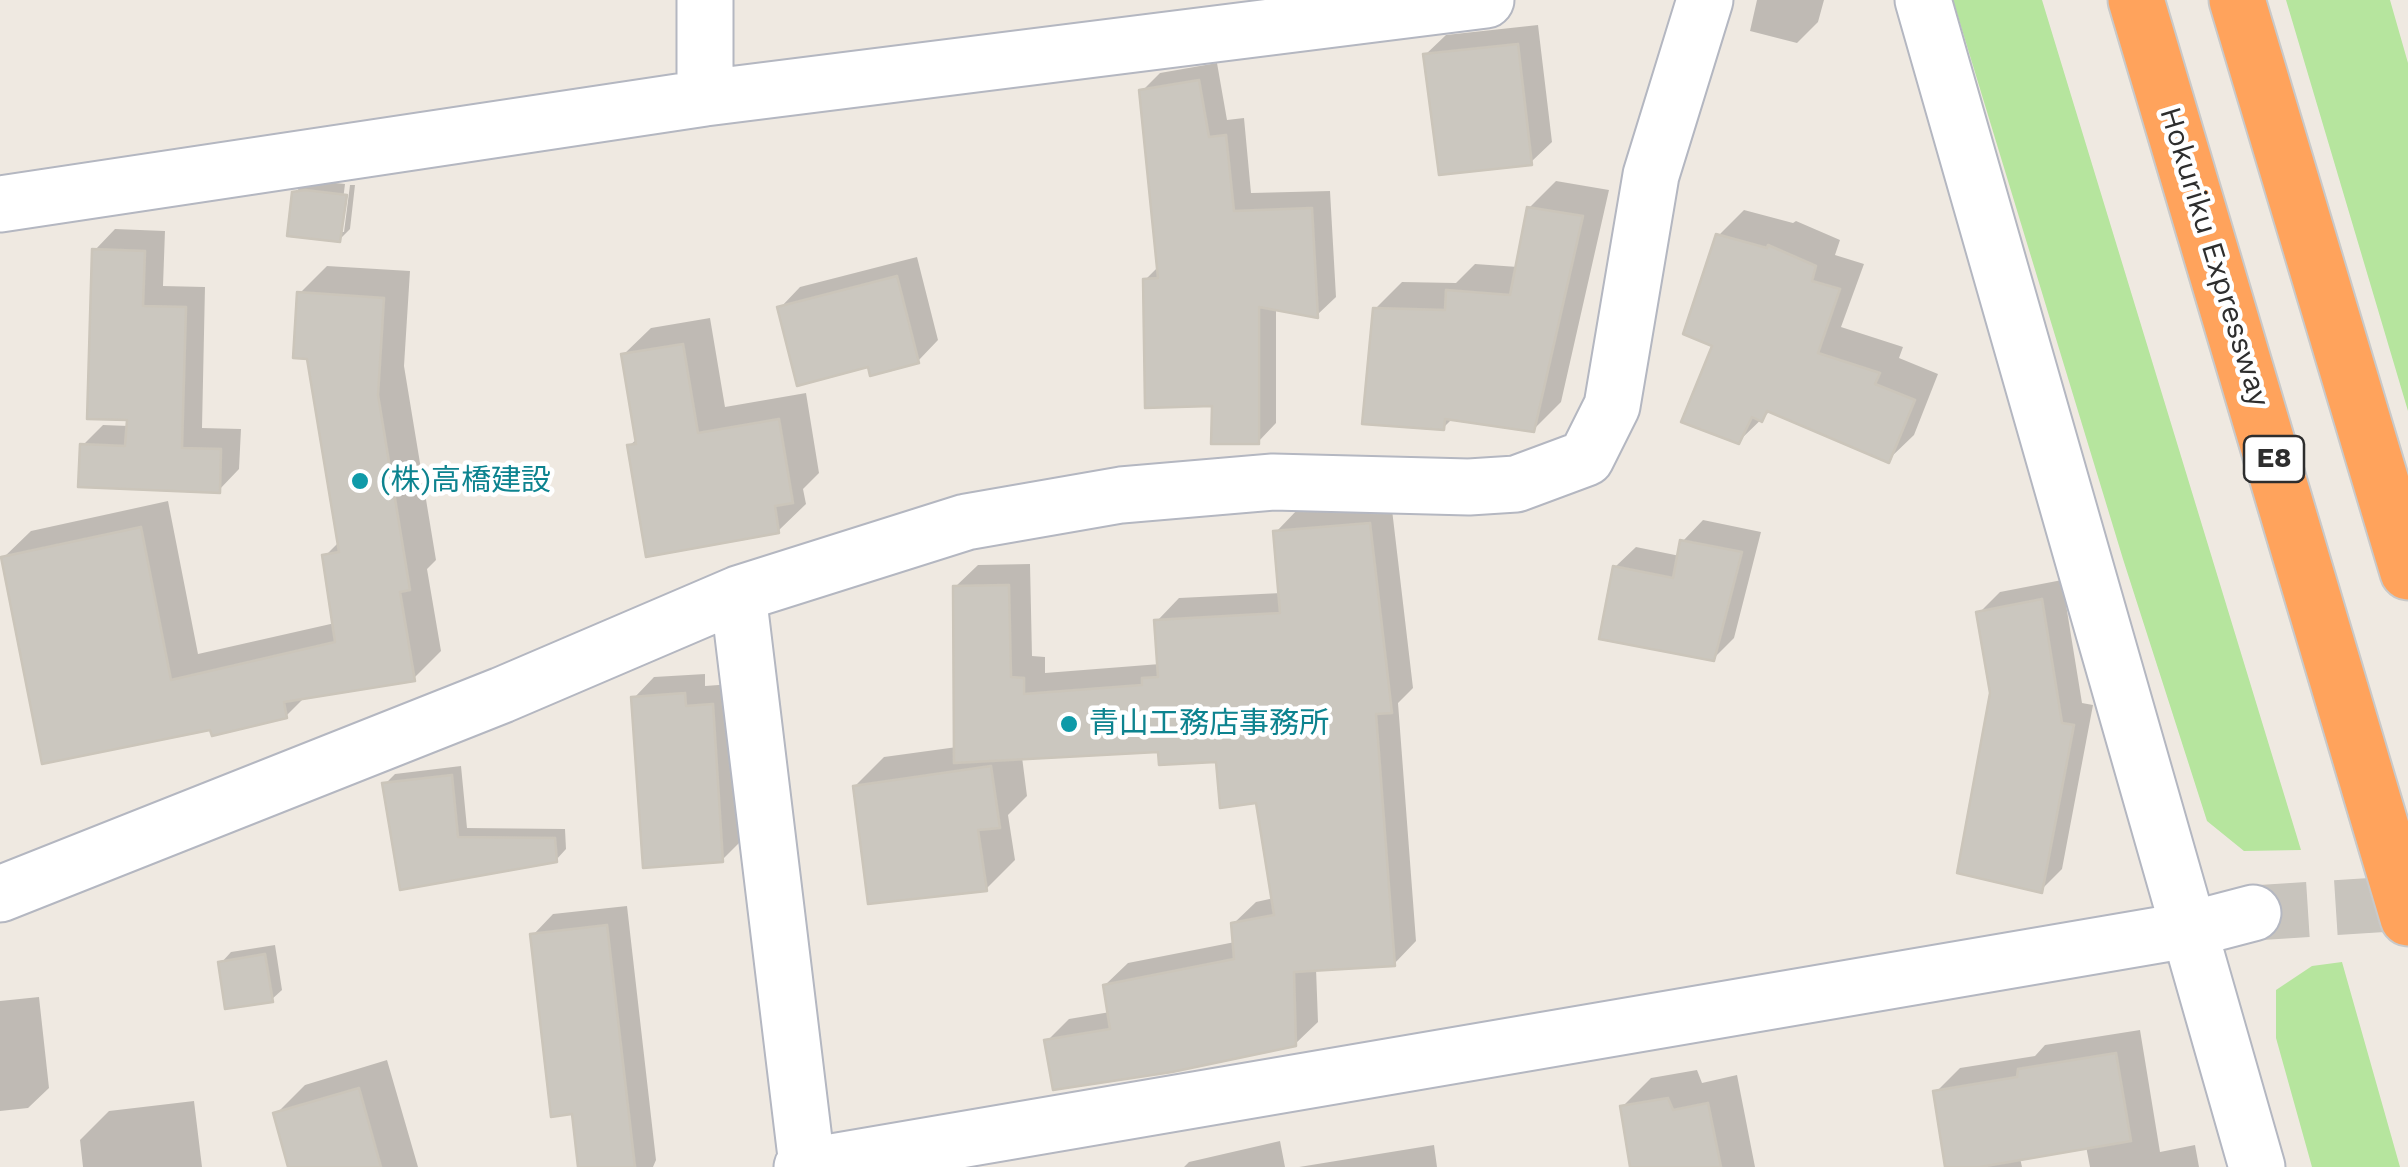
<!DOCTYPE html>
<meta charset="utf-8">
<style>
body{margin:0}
canvas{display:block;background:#efe9e1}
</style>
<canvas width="2408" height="1167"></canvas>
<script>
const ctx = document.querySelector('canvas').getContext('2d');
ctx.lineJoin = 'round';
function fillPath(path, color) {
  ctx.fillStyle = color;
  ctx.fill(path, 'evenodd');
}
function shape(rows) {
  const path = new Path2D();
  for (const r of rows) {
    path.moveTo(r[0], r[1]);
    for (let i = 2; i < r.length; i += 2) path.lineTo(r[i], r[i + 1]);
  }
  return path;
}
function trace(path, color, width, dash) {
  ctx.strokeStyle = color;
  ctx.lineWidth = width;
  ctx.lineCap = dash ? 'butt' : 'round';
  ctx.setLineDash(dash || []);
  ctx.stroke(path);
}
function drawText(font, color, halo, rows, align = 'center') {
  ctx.font = font + ' "Work Sans","Noto Sans JP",sans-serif';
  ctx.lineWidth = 9;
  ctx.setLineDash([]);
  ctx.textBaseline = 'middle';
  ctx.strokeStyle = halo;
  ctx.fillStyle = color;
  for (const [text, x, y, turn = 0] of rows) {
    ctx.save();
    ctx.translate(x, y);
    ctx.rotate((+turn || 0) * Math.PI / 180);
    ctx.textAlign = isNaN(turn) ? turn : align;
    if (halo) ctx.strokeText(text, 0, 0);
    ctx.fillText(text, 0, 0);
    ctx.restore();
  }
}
fillPath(shape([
 [1953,0,2042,0,2301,850,2244,851,2207,821,2123,559],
 [2286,0,2390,0,2408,63,2408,411],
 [2342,962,2400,1167,2312,1167,2276,1038,2276,990,2312,966]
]), '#b6e59e');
fillPath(shape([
 [1757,0,1824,0,1818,22,1797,43,1750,31],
 [1538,25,1552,142,1531,162,1425,55,1446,35],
 [1217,63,1227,120,1244,118,1251,193,1330,191,1336,297,1317,315,1276,308,1276,423,1258,442,1215,403,1145,280,1159,266,1142,91,1160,73],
 [316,181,345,184,339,232,344,232,350,185,355,185,350,229,340,239,295,193,305,182],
 [1556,181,1609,190,1561,402,1534,429,1453,418,1443,428,1375,309,1402,282,1456,283,1475,264,1518,267,1529,208],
 [1744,210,1793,223,1796,221,1840,240,1835,255,1864,264,1841,327,1903,347,1899,358,1938,374,1914,435,1888,460,1771,410,1739,441,1716,345,1718,236],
 [115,229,165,231,163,286,205,287,202,428,241,429,239,469,219,490,82,446,103,425,129,426,95,250],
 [917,257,938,340,918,361,870,364,780,308,800,287],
 [327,266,410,271,404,366,436,560,427,569,441,651,414,678,306,696,286,716,212,727,3,558,31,531,168,501,198,654,335,623,325,556,340,541,300,293],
 [710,318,725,407,806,393,819,473,803,489,806,504,778,531,629,446,638,438,623,355,651,328],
 [1391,501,1413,688,1398,703,1416,941,1394,964,1316,968,1318,1022,1295,1044,1047,1041,1069,1019,1110,1012,1105,985,1128,963,1235,942,1233,924,1256,902,1274,898,1258,800,1218,760,1160,750,1022,757,1027,796,1008,815,1015,860,986,889,855,786,884,757,957,747,955,587,978,565,1030,564,1032,656,1045,657,1045,673,1160,664,1157,621,1179,598,1281,593,1276,532,1298,509],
 [1703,520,1761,532,1734,638,1713,659,1615,567,1636,547,1680,556,1683,541],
 [2062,580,2082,703,2093,705,2062,869,2041,890,1992,693,1979,613,2000,592],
 [705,674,705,686,732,684,743,839,722,860,634,698,654,677],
 [461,766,467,828,565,829,566,849,556,860,402,887,385,784,395,774],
 [627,906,656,1160,653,1167,581,1167,575,1111,533,935,553,914],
 [275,945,282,990,271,1000,221,963,231,952],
 [39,997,49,1088,28,1108,0,1111,0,1001],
 [2140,1030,2160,1152,2195,1145,2199,1167,2090,1167,2086,1146,2020,1158,2022,1167,1948,1167,1936,1092,1960,1068,2035,1056,2045,1045],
 [387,1060,418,1167,291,1167,276,1114,305,1085],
 [1697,1070,1702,1083,1737,1075,1755,1167,1633,1167,1622,1107,1651,1078],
 [194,1101,202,1167,83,1167,80,1140,109,1111],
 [1280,1141,1285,1167,1184,1167,1189,1162],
 [1434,1145,1437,1167,1299,1167]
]), '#0003');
const building = shape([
 [1518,44,1532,165,1439,175,1423,54,1518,44],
 [1199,80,1209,137,1226,135,1234,211,1312,208,1318,318,1259,307,1259,444,1211,444,1212,406,1145,408,1143,279,1158,278,1139,90,1199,80],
 [305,190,347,195,340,242,287,236,292,192,305,190],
 [1527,207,1583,216,1534,432,1445,419,1444,430,1362,424,1373,308,1445,310,1446,290,1510,295,1527,207],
 [1716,234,1767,248,1768,245,1816,266,1812,281,1840,289,1818,353,1880,373,1875,384,1915,400,1889,463,1767,411,1762,422,1752,417,1739,444,1681,422,1712,346,1683,334,1716,234],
 [92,249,145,251,143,306,186,307,182,448,221,449,220,493,78,487,80,444,125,446,127,420,87,419,92,249],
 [897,276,919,363,870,376,868,367,797,386,777,307,897,276],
 [297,292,384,298,378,395,410,590,400,592,415,681,284,702,287,718,212,736,210,730,42,764,1,557,141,527,171,680,335,642,322,555,339,552,307,359,293,358,297,292],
 [683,344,698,433,779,419,793,503,775,506,779,533,646,557,627,445,636,444,621,354,683,344],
 [1370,523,1392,713,1376,714,1395,966,1294,972,1296,1046,1172,1072,1053,1090,1044,1040,1110,1029,1103,985,1234,959,1231,923,1274,915,1256,803,1220,808,1216,762,1159,765,1158,752,954,763,953,586,1009,585,1011,677,1024,678,1024,694,1142,685,1142,678,1158,677,1154,620,1280,613,1273,531,1370,523],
 [1680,540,1742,552,1714,661,1599,639,1613,566,1673,578,1680,540],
 [2042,599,2062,723,2074,725,2042,893,1957,873,1990,693,1976,612,2042,599],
 [685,693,686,706,713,704,723,862,643,868,631,697,685,693],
 [991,766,1000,828,978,830,987,891,868,904,853,786,991,766],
 [452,775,458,837,555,838,557,862,400,890,382,783,452,775],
 [607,925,635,1167,578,1167,572,1114,551,1117,530,934,607,925],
 [265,954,273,1002,225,1009,218,962,265,954],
 [2116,1053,2131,1141,1980,1167,1945,1167,1933,1091,2017,1077,2018,1069,2116,1053],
 [359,1088,381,1167,288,1167,273,1113,359,1088],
 [1668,1098,1673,1110,1708,1103,1721,1167,1630,1167,1620,1106,1668,1098]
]);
fillPath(building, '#cbc7bf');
trace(building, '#cbc5ba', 2.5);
trace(shape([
 [2253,913,2408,903]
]), '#c8c4bd', 55, [55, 28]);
const street = shape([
 [705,0,705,98],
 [1923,0,2257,1167],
 [0,204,705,98,1486,0],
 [738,594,807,1165],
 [0,894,502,695,738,594,966,522,1121,495,1273,482,1469,487,1516,484,1586,458,1612,406,1651,175,1705,0],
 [802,1167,2188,930,2253,913]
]);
const highway = shape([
 [2136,0,2408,918],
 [2237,0,2408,572]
]);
trace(street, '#b4b7c1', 59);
trace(highway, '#c9c9c9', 59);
trace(street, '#fff', 55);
trace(highway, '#ffa35c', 55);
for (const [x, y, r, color] of [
 [360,481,10,"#0f9aa8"],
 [1069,724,10,"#0f9aa8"]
]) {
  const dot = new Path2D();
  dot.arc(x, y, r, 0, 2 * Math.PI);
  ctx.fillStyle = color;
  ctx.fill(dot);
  trace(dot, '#fff', 4);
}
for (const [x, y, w] of [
 [2274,459,60]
]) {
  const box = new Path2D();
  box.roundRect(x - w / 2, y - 23, w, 46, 8);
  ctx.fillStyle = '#fff';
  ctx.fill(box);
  trace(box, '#2e2e2e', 2.5);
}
drawText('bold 28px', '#2e2e2e', null, [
 ["E8",2274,459]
]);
drawText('30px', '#2e2e2e', '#fff', [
 ["Hokuriku Expressway",2214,257,73]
]);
drawText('30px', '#0d838f', '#fff', [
 ["(株)高橋建設",380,481],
 ["青山工務店事務所",1089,724]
], 'left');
</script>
